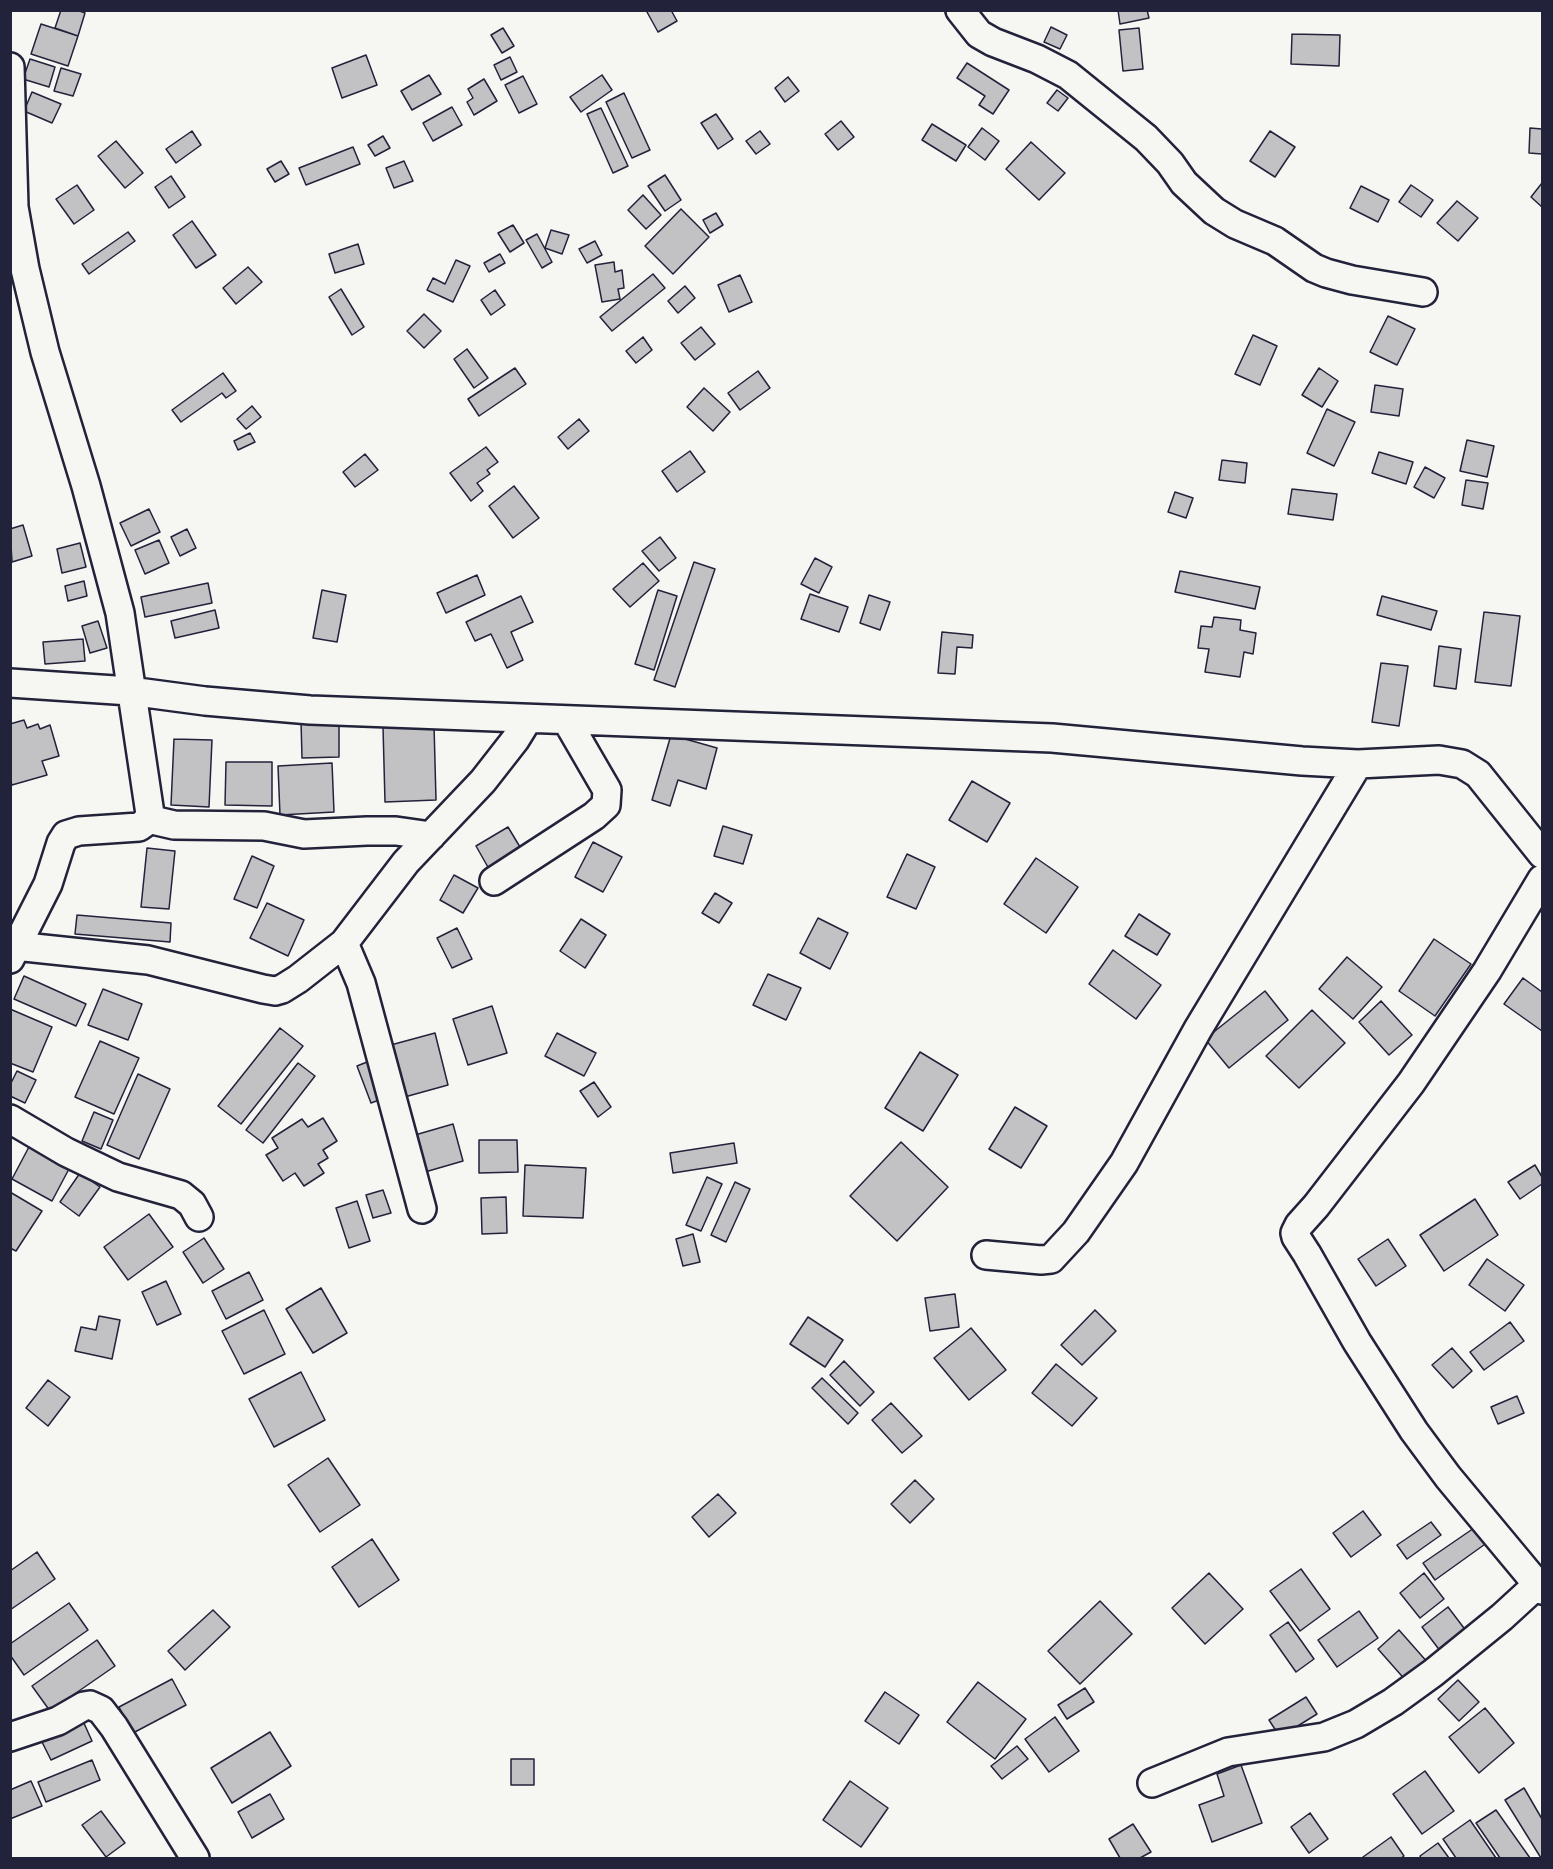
<!DOCTYPE html>
<style>
body{margin:0}
#map{position:relative;width:1553px;height:1869px;overflow:hidden;background:#f6f6f2;font-family:Pangolin,sans-serif}
canvas{display:block}
.frame{position:absolute;inset:0;border:12px solid #22223b;pointer-events:none}
</style>
<div id="map">
<canvas width="1553" height="1869"></canvas>
<div class="frame"></div>
</div>
<script>
const ctx = document.querySelector('canvas').getContext('2d');
ctx.lineJoin = 'round';
function fillPath(path, color) {
  ctx.fillStyle = color;
  ctx.fill(path, 'evenodd');
}
function shape(rows) {
  const path = new Path2D();
  for (const r of rows) {
    path.moveTo(r[0], r[1]);
    for (let i = 2; i < r.length; i += 2) path.lineTo(r[i], r[i + 1]);
  }
  return path;
}
function trace(path, color, width, dash) {
  ctx.strokeStyle = color;
  ctx.lineWidth = width;
  ctx.lineCap = dash ? 'butt' : 'round';
  ctx.setLineDash(dash || []);
  ctx.stroke(path);
}
const building = shape([
 [61,10,77,10,85,13,78,36,55,28,61,10],
 [649,10,671,10,677,21,658,32,647,12,649,10],
 [1118,10,1147,10,1149,18,1120,24,1118,10],
 [41,24,78,36,68,66,31,54,41,24],
 [1051,27,1067,35,1060,49,1044,42,1051,27],
 [503,28,514,46,502,53,491,35,503,28],
 [1139,28,1143,69,1123,71,1119,30,1139,28],
 [1292,34,1340,35,1339,66,1291,64,1292,34],
 [366,55,377,85,342,98,332,68,366,55],
 [510,57,517,72,501,80,494,65,510,57],
 [30,59,55,67,49,87,23,79,30,59],
 [967,63,1009,90,993,114,979,105,985,96,957,78,967,63],
 [61,68,81,74,73,96,54,91,61,68],
 [429,75,441,94,412,110,401,91,429,75],
 [602,75,612,90,581,112,570,97,602,75],
 [523,76,537,104,519,113,505,85,523,76],
 [788,77,799,91,785,102,775,88,788,77],
 [484,79,497,101,474,115,467,102,473,98,468,89,484,79],
 [1057,90,1068,98,1058,111,1047,103,1057,90],
 [32,92,61,104,52,123,24,111,32,92],
 [624,93,650,150,632,158,606,102,624,93],
 [452,107,462,125,433,141,423,123,452,107],
 [601,108,628,166,613,173,587,114,601,108],
 [716,114,733,139,718,149,701,123,716,114],
 [841,121,854,137,838,150,825,134,841,121],
 [932,124,966,145,956,161,922,140,932,124],
 [982,128,999,141,985,160,968,147,982,128],
 [1530,128,1542,129,1542,154,1529,153,1530,128],
 [192,131,201,145,176,163,166,149,192,131],
 [760,131,770,144,756,154,746,141,760,131],
 [1270,131,1295,147,1275,177,1250,161,1270,131],
 [383,136,390,148,375,156,368,145,383,136],
 [116,141,143,173,125,188,98,156,116,141],
 [1031,142,1065,173,1039,200,1006,169,1031,142],
 [353,147,360,164,306,185,299,168,353,147],
 [281,161,289,174,275,182,267,169,281,161],
 [404,161,413,181,394,188,386,168,404,161],
 [665,175,681,200,665,211,648,186,665,175],
 [171,176,185,197,169,208,155,187,171,176],
 [1542,183,1542,207,1531,197,1542,183],
 [77,185,94,210,74,224,56,199,77,185],
 [1411,185,1433,200,1421,217,1399,202,1411,185],
 [1361,186,1389,200,1378,222,1350,208,1361,186],
 [643,195,661,215,646,229,628,210,643,195],
 [1457,201,1478,218,1458,241,1437,223,1457,201],
 [681,209,709,237,673,274,645,246,681,209],
 [716,213,723,225,710,233,703,220,716,213],
 [192,221,216,255,196,268,173,235,192,221],
 [513,225,524,243,510,252,498,233,513,225],
 [551,230,569,235,562,254,545,248,551,230],
 [128,232,135,241,89,274,82,264,128,232],
 [537,234,552,262,542,268,526,240,537,234],
 [595,241,602,255,587,263,579,249,595,241],
 [358,244,364,264,335,273,329,254,358,244],
 [500,254,505,263,489,272,484,263,500,254],
 [456,260,470,266,453,302,427,290,433,278,445,284,456,260],
 [614,262,615,272,622,270,624,288,618,289,620,299,602,302,595,265,614,262],
 [248,267,262,282,236,304,223,288,248,267],
 [653,274,665,288,612,331,600,317,653,274],
 [740,275,752,302,729,312,718,285,740,275],
 [685,286,695,298,678,313,668,301,685,286],
 [341,289,364,327,352,335,329,297,341,289],
 [495,290,505,305,491,315,481,300,495,290],
 [424,314,441,331,424,348,407,331,424,314],
 [1388,316,1415,329,1397,365,1370,352,1388,316],
 [701,327,715,344,695,360,681,343,701,327],
 [1253,335,1277,346,1260,385,1235,374,1253,335],
 [643,337,652,350,636,363,626,351,643,337],
 [467,349,488,378,474,388,454,359,467,349],
 [515,368,526,384,479,416,468,399,515,368],
 [1319,368,1338,381,1322,407,1302,395,1319,368],
 [758,371,770,388,740,410,728,393,758,371],
 [223,373,236,391,226,398,222,393,181,422,172,410,223,373],
 [1375,385,1403,389,1399,416,1371,412,1375,385],
 [704,388,730,412,713,431,687,407,704,388],
 [252,406,261,417,246,429,237,419,252,406],
 [1327,409,1355,422,1334,466,1307,453,1327,409],
 [579,419,589,431,568,449,558,437,579,419],
 [250,433,255,442,238,450,234,441,250,433],
 [1467,440,1494,446,1487,477,1460,471,1467,440],
 [486,447,498,462,487,470,490,474,477,483,483,491,471,501,450,473,486,447],
 [690,451,705,472,677,492,662,471,690,451],
 [1379,452,1413,462,1406,484,1372,473,1379,452],
 [365,454,378,470,355,487,343,472,365,454],
 [1222,460,1247,463,1245,483,1219,480,1222,460],
 [1425,467,1445,478,1434,498,1414,487,1425,467],
 [1466,480,1488,483,1483,509,1462,505,1466,480],
 [514,486,539,518,513,538,489,506,514,486],
 [1292,489,1337,494,1333,520,1288,514,1292,489],
 [1175,492,1193,498,1186,518,1168,512,1175,492],
 [149,509,160,532,131,546,120,523,149,509],
 [23,525,32,556,12,562,10,529,23,525],
 [187,529,196,548,180,556,171,537,187,529],
 [660,537,676,558,659,571,642,551,660,537],
 [159,540,169,563,145,574,135,550,159,540],
 [80,543,86,567,62,573,57,549,80,543],
 [815,558,832,567,819,593,801,584,815,558],
 [694,562,715,569,675,687,654,680,694,562],
 [643,563,659,581,630,607,613,589,643,563],
 [1180,571,1260,587,1255,609,1175,592,1180,571],
 [477,575,485,595,446,613,437,593,477,575],
 [84,581,87,596,68,601,65,586,84,581],
 [208,583,212,603,145,617,141,597,208,583],
 [322,590,346,595,337,642,313,638,322,590],
 [658,590,677,596,654,670,635,664,658,590],
 [810,594,848,607,839,632,801,619,810,594],
 [869,595,890,602,880,630,860,623,869,595],
 [521,596,533,622,511,632,523,660,507,668,491,634,475,641,466,622,521,596],
 [1382,596,1437,611,1431,630,1377,615,1382,596],
 [215,610,219,628,175,638,171,621,215,610],
 [1484,612,1520,616,1511,686,1475,682,1484,612],
 [1214,617,1241,620,1240,630,1256,633,1253,654,1244,652,1240,677,1205,672,1209,649,1198,648,1201,626,1212,627,1214,617],
 [98,621,107,648,90,653,82,626,98,621],
 [942,632,973,635,972,648,957,647,955,674,938,673,942,632],
 [83,639,85,661,45,664,43,642,83,639],
 [1439,646,1461,649,1456,689,1434,686,1439,646],
 [1381,663,1408,666,1399,726,1372,722,1381,663],
 [24,720,27,728,38,724,40,729,50,725,59,756,42,761,47,775,12,785,10,779,10,724,24,720],
 [301,721,339,721,339,757,302,758,301,721],
 [434,725,436,800,385,802,383,727,434,725],
 [671,735,717,748,706,789,678,780,670,806,652,800,671,735],
 [174,739,212,740,209,807,171,805,174,739],
 [226,762,272,762,272,806,225,805,226,762],
 [332,763,334,812,280,815,278,766,332,763],
 [972,781,1010,803,987,842,949,820,972,781],
 [723,826,752,835,743,864,714,856,723,826],
 [508,827,526,857,493,876,476,846,508,827],
 [593,842,622,857,603,892,575,877,593,842],
 [147,848,175,851,169,909,141,907,147,848],
 [907,854,935,867,916,909,887,897,907,854],
 [252,856,274,866,257,908,234,899,252,856],
 [1036,858,1078,887,1046,933,1004,904,1036,858],
 [454,875,478,888,463,913,440,900,454,875],
 [715,893,732,903,719,923,702,913,715,893],
 [267,903,304,920,288,956,250,938,267,903],
 [1139,914,1170,934,1157,955,1125,936,1139,914],
 [77,915,171,923,170,942,75,934,77,915],
 [818,918,848,933,830,969,800,953,818,918],
 [581,919,606,935,585,968,560,951,581,919],
 [457,928,472,959,452,968,437,938,457,928],
 [1434,939,1471,964,1435,1016,1399,991,1434,939],
 [1113,950,1161,985,1136,1019,1089,984,1113,950],
 [1347,957,1382,987,1353,1019,1319,989,1347,957],
 [768,974,801,988,786,1020,753,1005,768,974],
 [24,976,86,1004,76,1026,14,999,24,976],
 [1523,978,1542,992,1542,1031,1504,1004,1523,978],
 [103,989,142,1004,128,1040,88,1025,103,989],
 [1265,991,1288,1020,1229,1068,1205,1039,1265,991],
 [1381,1001,1412,1035,1389,1055,1359,1022,1381,1001],
 [492,1006,507,1053,468,1065,453,1019,492,1006],
 [10,1009,52,1027,33,1072,10,1063,10,1009],
 [1312,1010,1345,1043,1299,1088,1266,1056,1312,1010],
 [280,1028,303,1046,241,1124,218,1106,280,1028],
 [435,1033,448,1085,401,1098,387,1046,435,1033],
 [557,1033,596,1053,584,1076,545,1056,557,1033],
 [100,1041,139,1058,114,1114,75,1097,100,1041],
 [920,1052,958,1075,923,1131,885,1108,920,1052],
 [377,1058,390,1096,371,1103,357,1066,377,1058],
 [298,1063,315,1076,263,1143,246,1130,298,1063],
 [17,1071,36,1080,25,1103,10,1096,10,1085,17,1071],
 [138,1074,170,1089,139,1159,107,1145,138,1074],
 [594,1082,611,1107,598,1117,580,1091,594,1082],
 [1015,1107,1047,1126,1021,1168,989,1149,1015,1107],
 [94,1112,113,1120,101,1149,82,1141,94,1112],
 [323,1118,337,1141,323,1150,328,1158,318,1164,324,1173,304,1186,295,1173,283,1181,266,1155,278,1148,272,1138,302,1119,308,1127,323,1118],
 [453,1124,463,1161,425,1172,415,1135,453,1124],
 [479,1140,517,1140,518,1172,479,1173,479,1140],
 [901,1142,948,1187,897,1241,850,1196,901,1142],
 [734,1143,737,1163,673,1173,670,1153,734,1143],
 [30,1145,70,1167,52,1201,12,1179,30,1145],
 [525,1165,586,1168,583,1218,523,1216,525,1165],
 [1535,1165,1542,1177,1542,1184,1520,1199,1508,1182,1535,1165],
 [80,1173,100,1187,79,1216,60,1202,80,1173],
 [707,1177,722,1184,701,1231,686,1225,707,1177],
 [735,1182,750,1189,726,1242,711,1235,735,1182],
 [383,1190,391,1213,373,1218,366,1195,383,1190],
 [10,1192,42,1211,16,1251,10,1248,10,1192],
 [506,1197,507,1233,482,1234,481,1198,506,1197],
 [1475,1199,1498,1235,1444,1271,1420,1235,1475,1199],
 [357,1201,370,1241,349,1248,336,1208,357,1201],
 [149,1214,173,1247,128,1280,104,1247,149,1214],
 [693,1234,700,1262,683,1266,676,1239,693,1234],
 [204,1238,224,1269,203,1283,183,1252,204,1238],
 [1388,1239,1406,1266,1376,1286,1358,1259,1388,1239],
 [1487,1259,1524,1285,1505,1311,1469,1285,1487,1259],
 [249,1272,263,1300,226,1319,212,1291,249,1272],
 [166,1281,181,1314,157,1325,142,1292,166,1281],
 [321,1288,347,1333,313,1353,286,1309,321,1288],
 [955,1294,959,1327,930,1331,925,1298,955,1294],
 [264,1310,285,1354,244,1374,222,1331,264,1310],
 [1095,1310,1116,1331,1082,1365,1061,1345,1095,1310],
 [99,1316,120,1320,112,1359,75,1351,81,1327,96,1330,99,1316],
 [808,1317,843,1340,825,1367,790,1344,808,1317],
 [1510,1322,1524,1341,1484,1370,1470,1352,1510,1322],
 [971,1328,1006,1370,969,1400,934,1358,971,1328],
 [1452,1348,1472,1371,1453,1388,1432,1365,1452,1348],
 [844,1361,874,1392,860,1406,830,1375,844,1361],
 [1056,1364,1097,1398,1072,1426,1032,1393,1056,1364],
 [301,1372,325,1420,274,1447,249,1399,301,1372],
 [822,1378,858,1413,848,1424,812,1388,822,1378],
 [48,1380,70,1397,48,1426,26,1408,48,1380],
 [1517,1396,1524,1413,1498,1424,1491,1407,1517,1396],
 [891,1403,922,1436,902,1453,872,1420,891,1403],
 [328,1458,360,1505,320,1532,288,1485,328,1458],
 [915,1480,934,1499,910,1523,891,1504,915,1480],
 [718,1494,736,1513,709,1537,692,1517,718,1494],
 [1363,1511,1381,1535,1351,1557,1333,1533,1363,1511],
 [1431,1522,1441,1535,1407,1559,1397,1545,1431,1522],
 [1477,1526,1488,1542,1435,1580,1423,1563,1477,1526],
 [372,1539,399,1580,359,1607,332,1567,372,1539],
 [37,1552,55,1579,10,1610,10,1571,37,1552],
 [1301,1569,1330,1609,1300,1631,1270,1591,1301,1569],
 [1209,1573,1243,1609,1205,1644,1172,1608,1209,1573],
 [1424,1573,1444,1599,1420,1618,1400,1593,1424,1573],
 [1100,1601,1132,1634,1080,1684,1048,1651,1100,1601],
 [69,1603,88,1630,24,1675,10,1655,10,1644,69,1603],
 [1448,1607,1470,1636,1444,1656,1422,1627,1448,1607],
 [213,1610,230,1627,185,1670,168,1651,213,1610],
 [1359,1611,1378,1638,1337,1667,1318,1640,1359,1611],
 [1288,1622,1314,1659,1296,1672,1270,1635,1288,1622],
 [1399,1630,1429,1664,1408,1683,1378,1649,1399,1630],
 [97,1640,115,1666,50,1711,32,1686,97,1640],
 [172,1679,186,1705,133,1733,119,1707,172,1679],
 [1458,1680,1479,1702,1459,1721,1438,1699,1458,1680],
 [978,1682,1026,1719,995,1759,947,1722,978,1682],
 [1085,1688,1094,1702,1067,1719,1058,1705,1085,1688],
 [885,1692,919,1715,899,1744,865,1721,885,1692],
 [1306,1697,1317,1714,1280,1737,1269,1720,1306,1697],
 [1485,1708,1514,1743,1479,1773,1449,1737,1485,1708],
 [1055,1717,1079,1751,1049,1772,1025,1739,1055,1717],
 [83,1721,92,1741,51,1760,41,1740,83,1721],
 [270,1732,291,1766,232,1803,211,1768,270,1732],
 [1017,1746,1028,1759,1002,1779,991,1766,1017,1746],
 [511,1759,534,1759,534,1785,511,1785,511,1759],
 [92,1760,100,1780,46,1802,38,1782,92,1760],
 [1241,1765,1262,1823,1212,1842,1199,1805,1224,1796,1217,1774,1241,1765],
 [1425,1771,1454,1811,1422,1834,1393,1794,1425,1771],
 [31,1781,42,1806,10,1819,10,1790,31,1781],
 [850,1781,888,1808,861,1847,823,1820,850,1781],
 [1524,1788,1542,1819,1542,1858,1541,1858,1505,1800,1524,1788],
 [270,1794,284,1819,252,1838,238,1812,270,1794],
 [1496,1810,1530,1858,1500,1858,1476,1823,1496,1810],
 [101,1811,125,1843,106,1857,82,1825,101,1811],
 [1310,1813,1328,1839,1309,1853,1291,1827,1310,1813],
 [1470,1820,1496,1858,1456,1858,1443,1839,1470,1820],
 [1133,1824,1151,1852,1140,1858,1120,1858,1109,1839,1133,1824],
 [1391,1837,1404,1856,1401,1858,1364,1858,1363,1857,1391,1837],
 [1438,1843,1449,1858,1421,1858,1420,1856,1438,1843]
]);
fillPath(building, '#c2c2c4');
trace(building, '#22223b', 1.5);
const minor = shape([
 [960,10,979,34,993,42,1037,59,1068,75,1146,138,1170,163,1184,183,1214,211,1235,224,1275,241,1314,268,1326,273,1352,280,1423,292],
 [10,67,14,207,25,269,45,352,86,486,120,613,150,814,146,822,139,827,79,831,66,835,61,843,48,884,10,959],
 [10,683,130,691,205,701,310,710,1052,738,1302,761,1358,764,1439,760,1462,764,1478,774,1542,854],
 [148,819,174,825,264,826,304,834,367,831,396,831,431,836],
 [1542,879,1487,971,1411,1083,1316,1206,1299,1225,1295,1233,1296,1237,1307,1254,1357,1342,1414,1431,1448,1477,1542,1590],
 [494,881,594,816,606,805,607,790,567,721],
 [344,943,361,983,422,1209],
 [15,946,148,960,263,989,275,991,282,989,298,979,344,943,406,862,483,781,515,740,528,719],
 [10,1119,66,1152,118,1177,181,1195,192,1204,199,1217],
 [986,1255,1041,1260,1051,1259,1076,1232,1124,1163,1198,1029,1358,764],
 [10,1737,58,1721,84,1706,90,1705,101,1710,114,1727,195,1858],
 [1152,1783,1228,1752,1324,1737,1356,1724,1393,1702,1433,1673,1502,1617,1538,1584]
]);
trace(minor, '#22223b', 32);
trace(minor, '#f6f6f2', 27);
</script>
